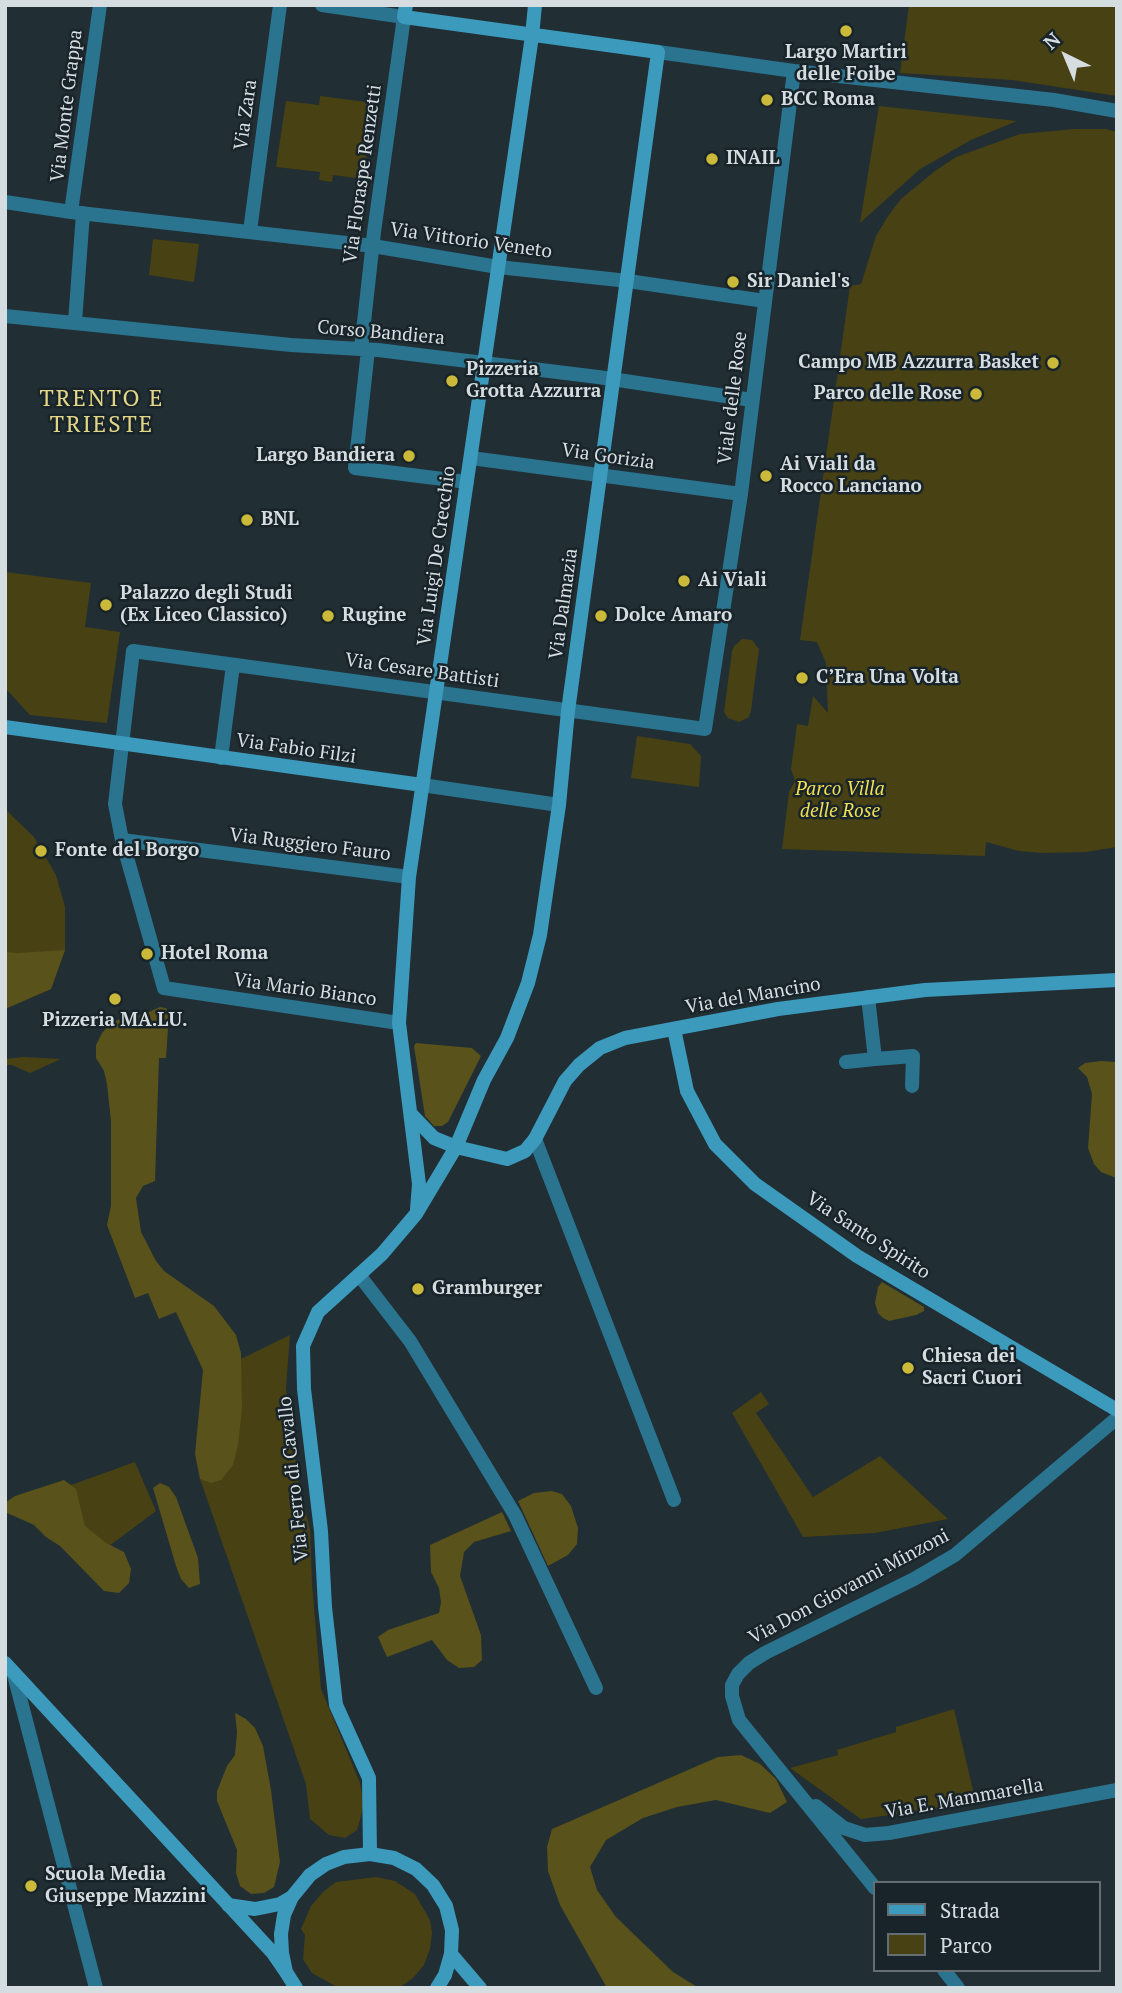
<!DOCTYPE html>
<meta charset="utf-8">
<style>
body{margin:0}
#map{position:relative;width:1122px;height:1993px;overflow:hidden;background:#212e33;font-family:"PT Serif",serif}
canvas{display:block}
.frame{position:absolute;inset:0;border:7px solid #d5dde0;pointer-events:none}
.legend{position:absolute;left:873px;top:1881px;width:228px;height:91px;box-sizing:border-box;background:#182429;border:2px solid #646e72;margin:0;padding:9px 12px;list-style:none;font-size:21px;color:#d5dde0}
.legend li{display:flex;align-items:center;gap:14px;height:35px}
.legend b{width:35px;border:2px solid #646e72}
.north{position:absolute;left:1031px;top:21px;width:70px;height:70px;-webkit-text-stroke:5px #182429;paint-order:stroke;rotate:317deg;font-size:19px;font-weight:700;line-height:28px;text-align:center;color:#d5dde0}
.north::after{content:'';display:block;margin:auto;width:24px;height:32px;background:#d5dde0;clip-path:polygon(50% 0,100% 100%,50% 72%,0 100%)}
</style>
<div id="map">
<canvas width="1122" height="1993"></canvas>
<div class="frame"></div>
<ul class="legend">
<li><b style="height:9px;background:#3c9abd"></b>Strada</li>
<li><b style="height:19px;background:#484113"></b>Parco</li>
</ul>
<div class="north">N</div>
</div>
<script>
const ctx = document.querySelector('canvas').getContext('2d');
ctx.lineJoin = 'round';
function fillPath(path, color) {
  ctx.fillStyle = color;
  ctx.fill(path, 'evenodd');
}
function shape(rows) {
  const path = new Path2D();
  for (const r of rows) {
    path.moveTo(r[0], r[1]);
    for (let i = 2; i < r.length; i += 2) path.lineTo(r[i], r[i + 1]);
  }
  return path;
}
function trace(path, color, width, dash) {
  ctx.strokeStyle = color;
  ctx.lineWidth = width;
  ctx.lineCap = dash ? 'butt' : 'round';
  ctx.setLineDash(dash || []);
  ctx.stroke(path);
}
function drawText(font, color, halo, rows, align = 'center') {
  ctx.font = font + ' "PT Serif",serif';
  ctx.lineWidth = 5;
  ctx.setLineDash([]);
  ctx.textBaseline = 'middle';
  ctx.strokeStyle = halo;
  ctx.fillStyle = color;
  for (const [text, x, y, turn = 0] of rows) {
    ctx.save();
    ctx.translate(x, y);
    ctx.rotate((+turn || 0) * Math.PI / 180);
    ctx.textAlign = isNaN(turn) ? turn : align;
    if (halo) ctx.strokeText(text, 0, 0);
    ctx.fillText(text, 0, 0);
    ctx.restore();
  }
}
fillPath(shape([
 [909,5,1117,5,1117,96,1012,80,900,73],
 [320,96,374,103,363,179,333,175,332,182,319,180,320,172,276,167,286,101,319,105],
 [879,106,1017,121,971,140,920,169,860,223],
 [1075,129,1106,129,1117,132,1117,847,1086,852,1042,853,1019,851,986,842,985,856,782,849,789,792,795,781,791,769,797,724,808,726,813,696,828,713,826,663,817,642,800,640,850,286,861,284,876,236,888,216,901,199,935,171,956,157,1020,134],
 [153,239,199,244,194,282,149,275],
 [5,572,91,583,85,627,120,632,107,723,30,715,5,688],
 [742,639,752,640,759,649,751,711,749,717,739,722,728,718,724,712,732,651,734,646],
 [637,736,690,744,701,756,699,787,631,778],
 [5,809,34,837,56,875,65,907,65,950,51,989,5,1009],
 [24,1057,61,1059,30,1073,12,1065,5,1065,5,1059],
 [290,1335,286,1388,299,1485,310,1529,312,1584,321,1689,360,1783,364,1805,357,1830,345,1838,329,1835,310,1819,306,1784,200,1479,211,1422,212,1373],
 [761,1392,769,1404,756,1413,813,1497,880,1456,948,1519,875,1533,803,1537,732,1413],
 [135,1462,156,1511,85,1564,71,1485],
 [954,1709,976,1803,861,1819,790,1768,838,1755,837,1750,896,1732,896,1727],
 [376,1877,395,1881,415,1894,430,1920,432,1933,430,1949,424,1965,413,1978,399,1988,339,1988,312,1973,303,1959,305,1935,301,1929,311,1906,323,1892,336,1882]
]), '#484113');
fillPath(shape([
 [65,950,51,989,5,1009,5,952,17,953],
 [160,1007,166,1008,169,1014,166,1058,159,1058,155,1181,143,1186,136,1198,141,1232,156,1261,164,1271,214,1306,236,1335,241,1353,242,1409,238,1445,233,1465,221,1480,211,1483,200,1479,195,1454,203,1370,176,1312,159,1319,148,1293,135,1298,107,1225,111,1206,111,1121,107,1084,104,1071,96,1058,96,1045,102,1033,113,1021,142,1015],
 [416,1043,472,1048,481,1056,448,1122,442,1126,434,1126,425,1116,414,1046],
 [1101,1061,1117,1062,1116,1178,1101,1172,1094,1164,1088,1148,1092,1094,1087,1077,1078,1068,1085,1063],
 [882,1282,924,1307,924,1311,916,1315,889,1321,883,1318,878,1313,875,1303,878,1287],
 [64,1480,76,1489,85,1526,106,1543,124,1552,131,1569,129,1583,119,1593,104,1591,60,1546,46,1537,34,1525,5,1512,5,1503,15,1496],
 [160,1483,169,1487,176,1497,198,1558,200,1584,189,1588,181,1579,176,1566,153,1488],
 [552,1491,562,1494,571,1506,578,1528,577,1544,568,1555,548,1566,518,1501,534,1493],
 [502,1512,511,1531,474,1542,464,1552,460,1576,481,1635,482,1660,474,1667,459,1668,447,1660,432,1640,387,1657,378,1637,388,1630,439,1613,441,1602,439,1588,431,1572,430,1545],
 [235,1713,246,1719,255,1728,263,1746,271,1790,280,1862,274,1887,264,1893,251,1894,240,1886,236,1873,237,1850,217,1801,217,1791,227,1766,235,1755,237,1732],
 [741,1755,760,1764,776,1779,787,1802,770,1813,716,1800,677,1807,643,1818,606,1840,590,1867,597,1890,616,1917,673,1972,699,1988,607,1988,560,1905,548,1871,547,1847,552,1829,718,1757]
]), '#59521a');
trace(shape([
 [322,5,404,17,374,232,361,349],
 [658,52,794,71,1054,100,1117,111],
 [5,202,71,212,373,246,498,267,628,281,765,301],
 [71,212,100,5],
 [250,231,280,5],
 [5,316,291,345,378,350,598,377,752,400],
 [75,322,83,213],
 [368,350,355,468,467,482],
 [471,458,741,494],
 [221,758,233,665],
 [422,785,559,805],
 [122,840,409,877],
 [868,997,875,1059,913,1056,912,1086],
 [399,1023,164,988,122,840,115,804,133,651,705,729,741,494,794,71],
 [846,1062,875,1059],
 [535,1139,674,1500],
 [359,1275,410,1341,515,1515,596,1688],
 [14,1675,96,1988],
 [816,1806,844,1828,865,1835,889,1833,1117,1790],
 [875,1888,739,1720,732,1696,732,1685,738,1674,749,1663,765,1653,914,1579,955,1555,1117,1418],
 [944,1970,958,1988]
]), '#2a7490', 14);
trace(shape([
 [5,727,422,785],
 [674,1029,687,1091,715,1144,755,1184,857,1256,1117,1410],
 [411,1114,434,1138,456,1147,507,1159,525,1151,535,1139,565,1081,579,1065,600,1048,625,1038,778,1009,925,990,1117,980],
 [417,1209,419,1184,399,1023,409,877,532,36,535,5],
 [5,1663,273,1953,286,1972],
 [370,1854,369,1778,336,1705,325,1607,321,1531,304,1389,303,1346,318,1312,382,1254,416,1214,456,1147,484,1080,507,1038,528,983,540,935,559,805,568,711,658,52,404,17,406,5],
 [228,1905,255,1909,280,1904,292,1897],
 [451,1954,480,1988],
 [296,1988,286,1972,282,1953,281,1934,284,1915,292,1897,310,1875,326,1864,344,1857,370,1854,394,1858,416,1869,433,1885,446,1906,452,1930,451,1954,445,1975,437,1988]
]), '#3c9abd', 14);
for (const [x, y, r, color] of [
 [846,31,7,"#cbba39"],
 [767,100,7,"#cbba39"],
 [712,159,7,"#cbba39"],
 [733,282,7,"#cbba39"],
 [1053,363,7,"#cbba39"],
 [452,381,7,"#cbba39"],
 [976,394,7,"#cbba39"],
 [409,456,7,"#cbba39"],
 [766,476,7,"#cbba39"],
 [247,520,7,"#cbba39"],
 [684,581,7,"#cbba39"],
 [106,605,7,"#cbba39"],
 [328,616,7,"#cbba39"],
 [601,616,7,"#cbba39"],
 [802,678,7,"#cbba39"],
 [41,851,7,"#cbba39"],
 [147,954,7,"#cbba39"],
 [115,999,7,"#cbba39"],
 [418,1289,7,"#cbba39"],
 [908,1368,7,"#cbba39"],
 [31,1886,7,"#cbba39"]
]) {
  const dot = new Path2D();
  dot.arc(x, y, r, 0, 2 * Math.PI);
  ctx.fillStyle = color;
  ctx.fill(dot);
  trace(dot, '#182429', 2.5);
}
drawText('bold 19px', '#d5dde0', '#182429', [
 ["Largo Martiri",846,53,"center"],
 ["delle Foibe",846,75,"center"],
 ["BCC Roma",781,100],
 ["INAIL",726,159],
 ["Sir Daniel's",747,282],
 ["Campo MB Azzurra Basket",1039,363,"right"],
 ["Pizzeria",466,370],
 ["Grotta Azzurra",466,392],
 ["Parco delle Rose",962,394,"right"],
 ["Largo Bandiera",395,456,"right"],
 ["Ai Viali da",780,465],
 ["Rocco Lanciano",780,487],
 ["BNL",261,520],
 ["Ai Viali",698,581],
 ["Palazzo degli Studi",120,594],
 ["(Ex Liceo Classico)",120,616],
 ["Rugine",342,616],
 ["Dolce Amaro",615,616],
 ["C’Era Una Volta",816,678],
 ["Fonte del Borgo",55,851],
 ["Hotel Roma",161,954],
 ["Pizzeria MA.LU.",115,1021,"center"],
 ["Gramburger",432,1289],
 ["Chiesa dei",922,1357],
 ["Sacri Cuori",922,1379],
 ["Scuola Media",45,1875],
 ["Giuseppe Mazzini",45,1897]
], 'left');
drawText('19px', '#d5dde0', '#182429', [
 ["Via Monte Grappa",67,106,-83],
 ["Via Zara",246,115,-82],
 ["Via Floraspe Renzetti",363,174,-82],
 ["Via Vittorio Veneto",471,241,8],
 ["Corso Bandiera",381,333,5],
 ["Viale delle Rose",733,398,-83],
 ["Via Gorizia",608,457,8],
 ["Via Luigi De Crecchio",437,556,-82],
 ["Via Dalmazia",564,604,-82],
 ["Via Cesare Battisti",422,671,8],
 ["Via Fabio Filzi",296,749,8],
 ["Via Ruggiero Fauro",310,845,7],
 ["Via Mario Bianco",305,990,8],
 ["Via del Mancino",753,996,-10],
 ["Via Santo Spirito",868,1236,33],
 ["Via Ferro di Cavallo",294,1479,-96],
 ["Via Don Giovanni Minzoni",849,1587,-28],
 ["Via E. Mammarella",964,1799,-10]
]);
drawText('italic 19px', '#f0de53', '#182429', [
 ["Parco Villa",840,790],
 ["delle Rose",840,812]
]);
ctx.letterSpacing = '2px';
drawText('23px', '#e1d687', '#182429', [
 ["TRENTO E",102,399],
 ["TRIESTE",102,425]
]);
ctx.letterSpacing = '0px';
</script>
